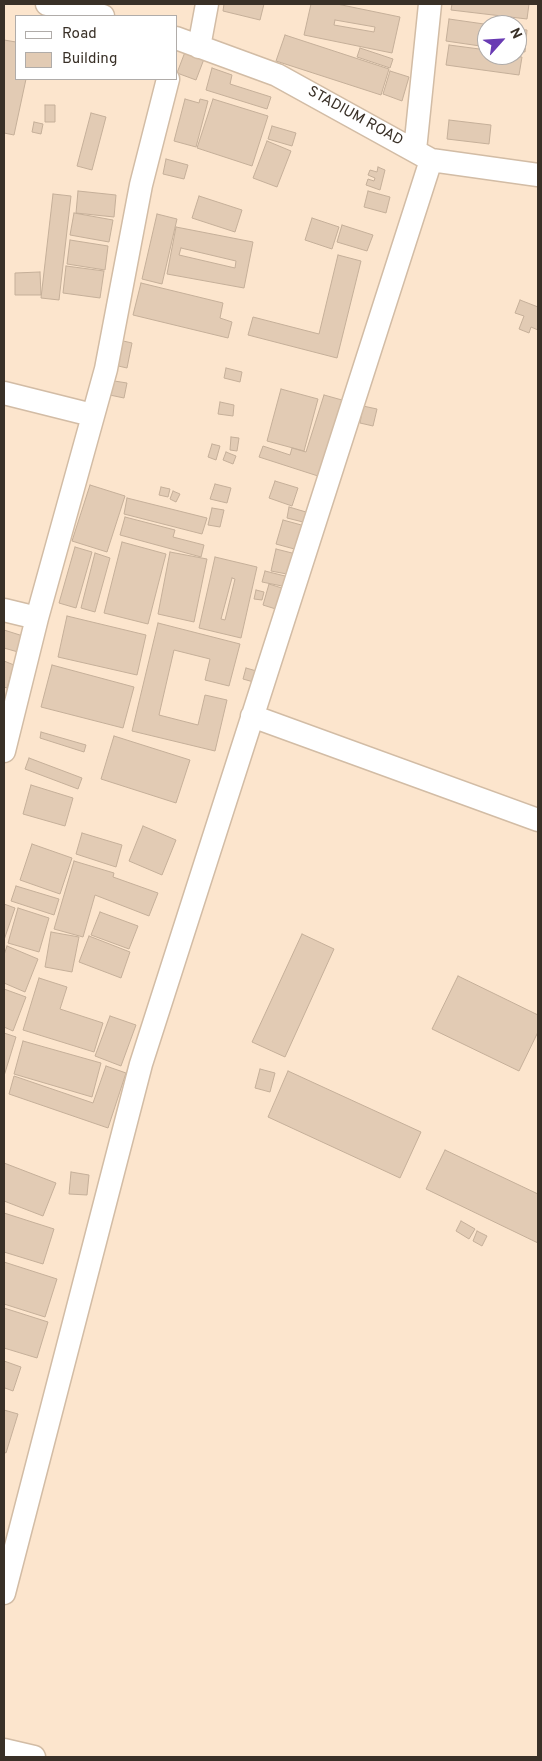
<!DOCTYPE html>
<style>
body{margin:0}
#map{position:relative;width:542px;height:1761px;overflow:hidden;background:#fce5cd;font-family:Overpass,sans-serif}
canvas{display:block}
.frame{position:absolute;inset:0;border:5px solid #393027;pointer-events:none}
.legend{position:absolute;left:15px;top:15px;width:162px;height:65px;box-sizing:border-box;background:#fff;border:1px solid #b0aca9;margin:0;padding:6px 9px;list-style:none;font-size:15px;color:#393027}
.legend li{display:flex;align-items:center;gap:10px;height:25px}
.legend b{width:25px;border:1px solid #b0aca9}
.north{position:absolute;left:477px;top:15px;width:50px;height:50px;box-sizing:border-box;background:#fff;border:1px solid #b0aca9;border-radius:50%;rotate:64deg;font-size:14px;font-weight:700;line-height:20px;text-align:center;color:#393027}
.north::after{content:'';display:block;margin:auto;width:18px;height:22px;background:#693bb3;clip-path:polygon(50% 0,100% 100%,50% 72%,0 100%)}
</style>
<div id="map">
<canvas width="542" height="1761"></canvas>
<div class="frame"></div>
<ul class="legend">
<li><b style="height:6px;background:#fff"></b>Road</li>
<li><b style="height:14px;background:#e2cbb4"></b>Building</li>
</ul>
<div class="north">N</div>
</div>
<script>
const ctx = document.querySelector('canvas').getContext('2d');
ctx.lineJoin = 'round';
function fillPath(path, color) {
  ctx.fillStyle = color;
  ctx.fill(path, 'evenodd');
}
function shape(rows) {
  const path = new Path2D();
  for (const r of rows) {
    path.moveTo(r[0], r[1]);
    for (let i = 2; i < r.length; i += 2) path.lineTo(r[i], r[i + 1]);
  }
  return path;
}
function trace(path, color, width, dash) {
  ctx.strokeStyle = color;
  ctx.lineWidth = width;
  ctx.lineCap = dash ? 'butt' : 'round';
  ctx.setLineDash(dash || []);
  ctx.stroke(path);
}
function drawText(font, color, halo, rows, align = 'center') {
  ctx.font = font + ' Overpass,sans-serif';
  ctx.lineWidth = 4;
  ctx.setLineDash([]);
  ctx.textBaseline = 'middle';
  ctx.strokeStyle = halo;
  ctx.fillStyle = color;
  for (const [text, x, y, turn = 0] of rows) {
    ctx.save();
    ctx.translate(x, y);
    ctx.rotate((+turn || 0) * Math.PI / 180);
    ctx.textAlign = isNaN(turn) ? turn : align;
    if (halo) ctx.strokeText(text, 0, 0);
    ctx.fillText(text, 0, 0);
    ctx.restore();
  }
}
const building = shape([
 [224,4,264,4,260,20,223,11,224,4],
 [311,4,337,4,400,17,392,53,304,35,311,4],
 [335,20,375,27,374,32,334,25,335,20],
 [452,4,529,4,527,19,451,10,452,4],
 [449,19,491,25,487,25,487,47,446,41,449,19],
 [517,29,527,30,525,52,517,51,517,29],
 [285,35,389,69,381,95,276,61,285,35],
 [4,40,16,42,16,79,26,79,14,135,4,133,4,40],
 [449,45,487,50,487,55,522,57,519,75,446,65,449,45],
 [360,48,393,59,390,68,357,57,360,48],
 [185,52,204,59,196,80,177,73,185,52],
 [212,68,232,75,230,84,271,97,267,109,206,90,212,68],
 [390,71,409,77,402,101,383,94,390,71],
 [185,99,199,103,200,99,208,101,196,147,174,141,185,99],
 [213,99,268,116,252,166,197,148,213,99],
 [45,105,55,105,55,122,45,122,45,105],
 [91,113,106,117,92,170,77,166,91,113],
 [449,120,491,125,489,144,447,139,449,120],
 [34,122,43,124,41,134,32,132,34,122],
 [272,126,296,133,292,146,268,139,272,126],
 [267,141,291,151,277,187,253,178,267,141],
 [166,159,188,165,184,179,163,174,166,159],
 [378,167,385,170,380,190,366,185,368,179,374,181,375,178,368,175,370,170,377,172,378,167],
 [78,191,116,195,114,217,76,213,78,191],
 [368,191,390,197,386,213,364,207,368,191],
 [53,194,71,196,59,300,41,298,53,194],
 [199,196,242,210,235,232,192,218,199,196],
 [74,213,113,220,109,242,70,235,74,213],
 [157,214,177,219,162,284,142,279,157,214],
 [312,218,339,227,332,249,305,240,312,218],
 [342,225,373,235,367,251,337,242,342,225],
 [176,227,253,242,244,288,167,274,176,227],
 [181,248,236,261,235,268,179,255,181,248],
 [70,240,108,246,105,270,67,264,70,240],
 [338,255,361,261,337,358,248,335,253,317,319,334,338,255],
 [66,266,104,271,100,298,63,293,66,266],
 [40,272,41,295,15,295,15,273,40,272],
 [141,283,223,303,220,318,232,322,228,338,133,315,141,283],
 [520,300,538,307,538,330,531,327,529,333,519,329,524,316,515,313,520,300],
 [119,340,132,343,127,368,114,365,119,340],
 [226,368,242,372,240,382,224,378,226,368],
 [108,380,127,383,124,398,105,394,108,380],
 [281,389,318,399,304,451,267,441,281,389],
 [324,395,342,400,318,476,259,457,263,446,290,455,292,448,306,452,324,395],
 [220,402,234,405,233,416,218,414,220,402],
 [363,406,377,409,373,426,360,423,363,406],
 [231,437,239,438,237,451,230,450,231,437],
 [212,444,220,446,216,460,208,457,212,444],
 [226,452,236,456,233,464,223,460,226,452],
 [275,481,298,488,292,506,269,498,275,481],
 [215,484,231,488,227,503,210,499,215,484],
 [90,485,125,496,107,552,72,541,90,485],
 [161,487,170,489,168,497,159,495,161,487],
 [173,491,180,494,176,502,170,499,173,491],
 [127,498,207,518,202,534,124,514,127,498],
 [289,507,306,512,303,522,287,518,289,507],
 [212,508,224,510,220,527,208,525,212,508],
 [125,517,175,530,173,537,204,545,201,557,120,535,125,517],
 [283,520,305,526,298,550,276,544,283,520],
 [122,542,166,554,148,624,104,613,122,542],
 [75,547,92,552,76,608,59,603,75,547],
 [276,549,296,554,292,575,271,571,276,549],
 [170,552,207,559,194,622,158,614,170,552],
 [95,553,110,558,95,612,81,608,95,553],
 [215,557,257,567,241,638,199,628,215,557],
 [232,578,235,579,225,620,221,619,232,578],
 [265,571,289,577,287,587,262,582,265,571],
 [269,584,285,589,279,610,263,605,269,584],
 [256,590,264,592,262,600,254,599,256,590],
 [67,616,146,635,137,675,58,657,67,616],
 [158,623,240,644,229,686,205,680,210,659,174,650,159,715,198,725,205,695,227,700,215,751,132,731,158,623],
 [4,630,23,636,18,652,4,648,4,630],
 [4,661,14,665,7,688,4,687,4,661],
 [52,665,134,687,123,728,41,707,52,665],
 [246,668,260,672,257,683,243,679,246,668],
 [41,732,86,745,84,752,40,738,41,732],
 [114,736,190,760,176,803,101,779,114,736],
 [29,758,82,778,78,789,25,769,29,758],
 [31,785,73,798,65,826,23,814,31,785],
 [143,826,176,840,162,875,129,861,143,826],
 [82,833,122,845,116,867,76,854,82,833],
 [32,844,72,858,60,894,20,880,32,844],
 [74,861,114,873,113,877,158,893,149,916,95,895,83,937,54,929,74,861],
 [16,886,59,899,54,915,11,901,16,886],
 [4,904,15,908,4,940,4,904],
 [18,908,49,918,39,952,8,943,18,908],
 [100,912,138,926,129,949,91,935,100,912],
 [51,932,79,937,72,972,45,967,51,932],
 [302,934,334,949,285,1057,252,1042,302,934],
 [89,936,130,952,121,978,79,962,89,936],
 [7,946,38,959,25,992,4,983,4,955,7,946],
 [458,976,538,1015,538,1032,519,1071,432,1029,458,976],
 [39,978,67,987,60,1009,103,1023,94,1052,23,1030,39,978],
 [4,989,26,997,13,1031,4,1027,4,989],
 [110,1016,136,1025,121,1066,95,1056,110,1016],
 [4,1033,16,1037,4,1076,4,1033],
 [23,1041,101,1063,92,1097,14,1074,23,1041],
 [106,1066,126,1073,108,1128,9,1094,14,1076,93,1103,106,1066],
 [260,1069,275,1073,270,1092,255,1088,260,1069],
 [288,1071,421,1132,400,1178,268,1117,288,1071],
 [445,1150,538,1194,538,1243,426,1189,445,1150],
 [4,1163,56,1183,43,1216,4,1201,4,1163],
 [71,1172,89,1175,87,1195,69,1194,71,1172],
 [4,1213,54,1229,43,1264,4,1252,4,1213],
 [461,1221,475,1229,469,1239,456,1231,461,1221],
 [477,1231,487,1236,482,1246,473,1241,477,1231],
 [4,1262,57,1279,45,1317,4,1304,4,1262],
 [4,1308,48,1322,37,1358,4,1348,4,1308],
 [4,1361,21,1367,13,1391,5,1388,4,1390,4,1361],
 [4,1410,18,1414,6,1453,4,1452,4,1410]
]);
fillPath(building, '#e2cbb4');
trace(building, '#c5af99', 1);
const minor = shape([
 [47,4,103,16],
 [176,38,277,75,431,160,538,175],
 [199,47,207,4],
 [415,150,430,4],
 [4,393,92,415],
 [4,610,37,618],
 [252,716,538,820],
 [4,751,37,618,106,369,141,185,168,79],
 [4,1593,141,1064,431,160],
 [4,1750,34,1757]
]);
trace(minor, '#d2bca5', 25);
trace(minor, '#fff', 22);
drawText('15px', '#393027', '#fff', [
 ["STADIUM ROAD",355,117,29]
]);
</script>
